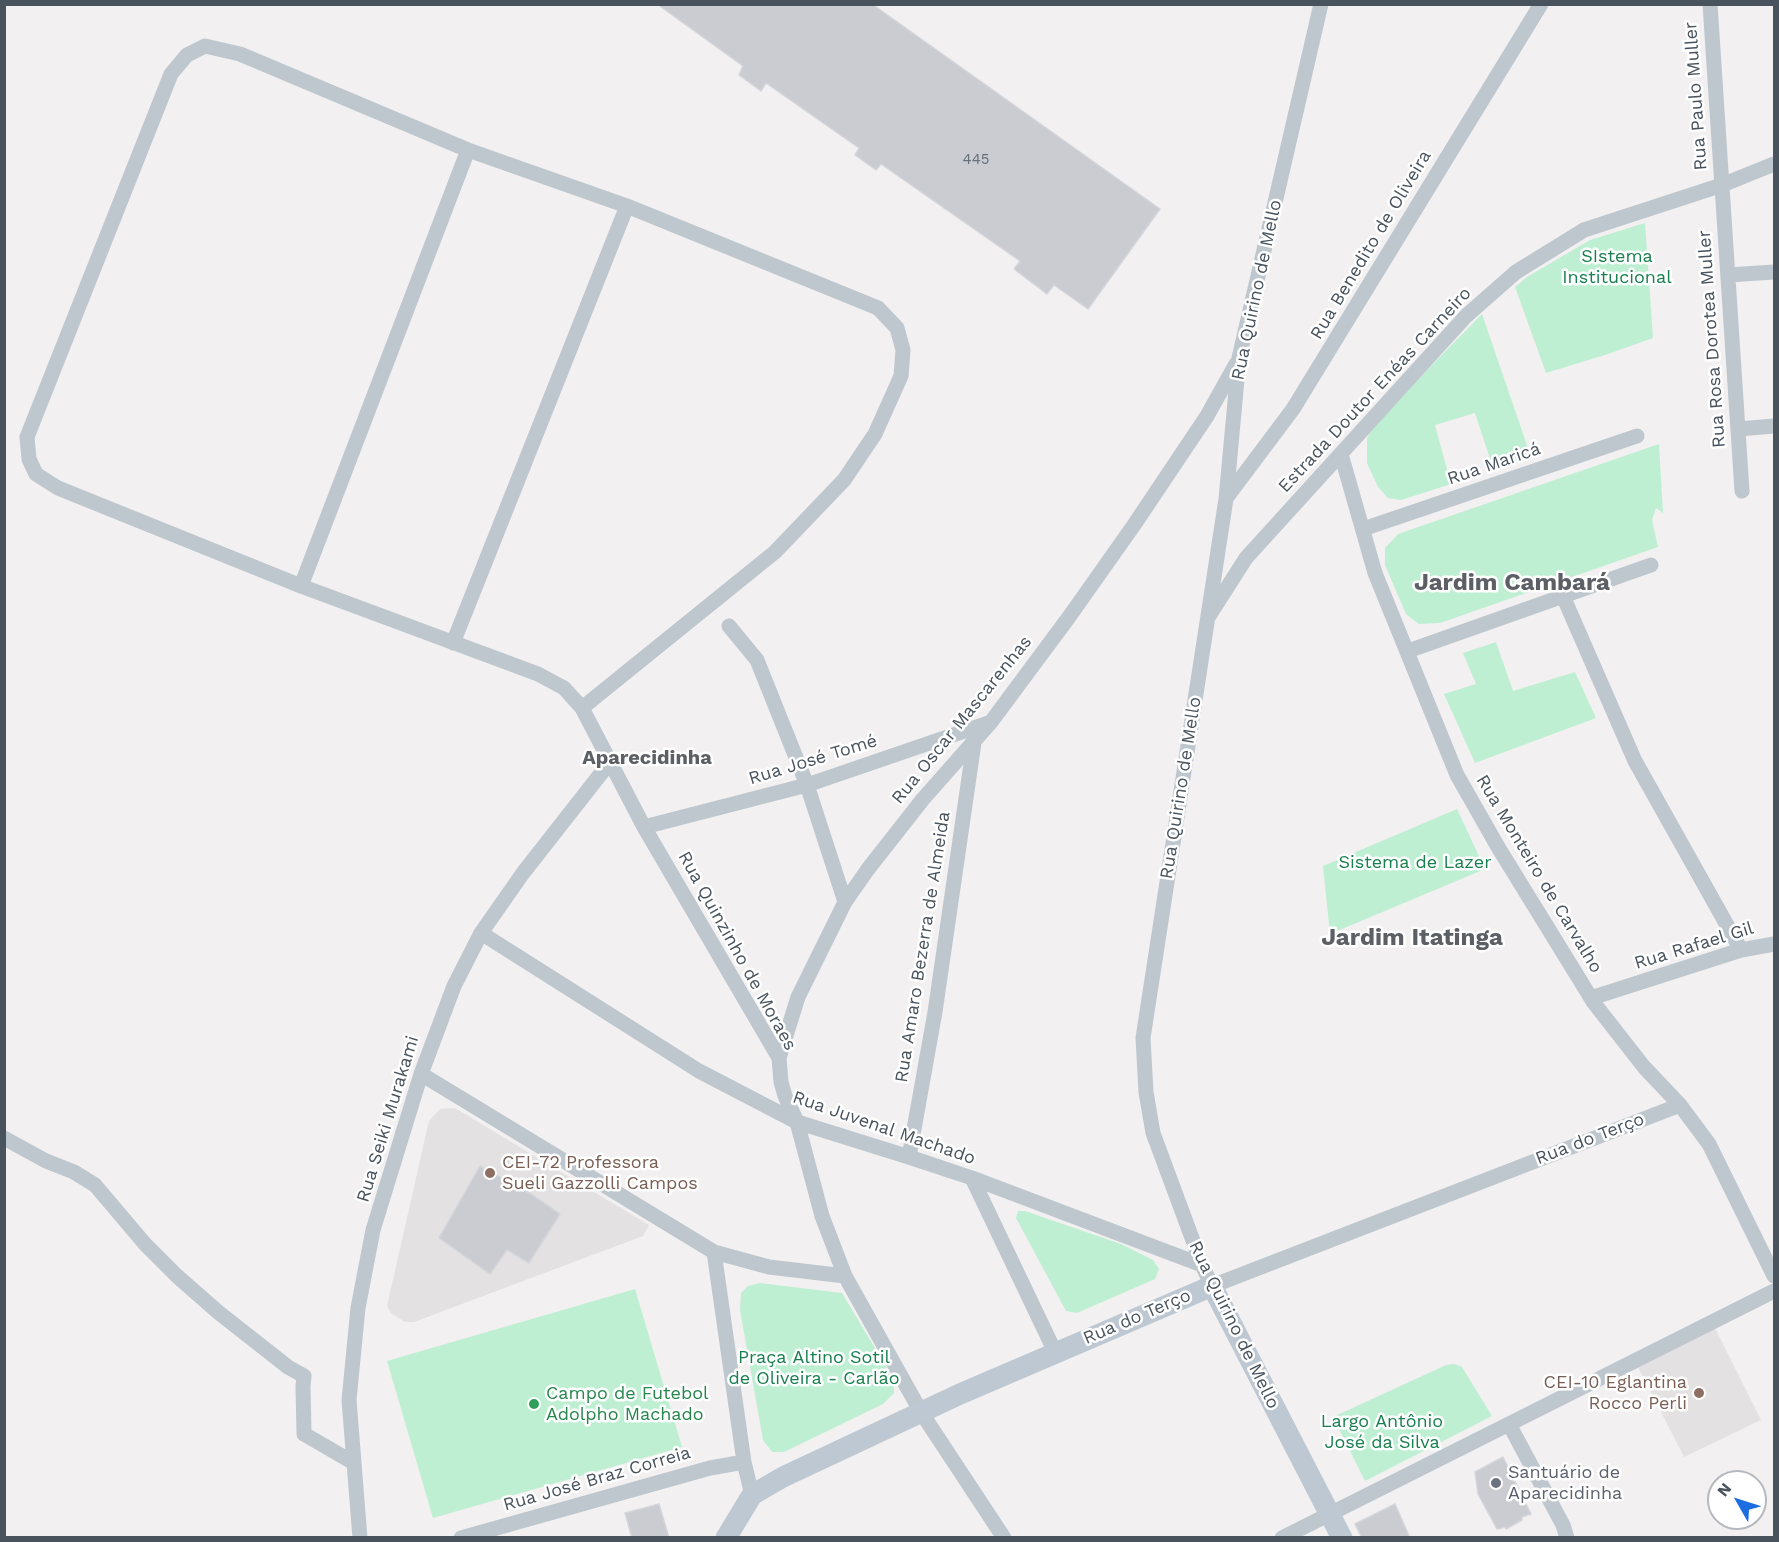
<!DOCTYPE html>
<meta charset="utf-8">
<style>
body{margin:0}
#map{position:relative;width:1779px;height:1542px;overflow:hidden;background:#f2f0f0;font-family:"Work Sans",sans-serif}
canvas{display:block}
.frame{position:absolute;inset:0;border:6px solid #48535d;pointer-events:none}
.north{position:absolute;left:1707px;top:1470px;width:60px;height:60px;box-sizing:border-box;background:#fff;border:2px solid #b6babe;border-radius:50%;rotate:309deg;font-size:16px;font-weight:700;line-height:24px;text-align:center;color:#48535d}
.north::after{content:'';display:block;margin:auto;width:21px;height:27px;background:#1b6de1;clip-path:polygon(50% 0,100% 100%,50% 72%,0 100%)}
</style>
<div id="map">
<canvas width="1779" height="1542"></canvas>
<div class="frame"></div>
<div class="north">N</div>
</div>
<script>
const ctx = document.querySelector('canvas').getContext('2d');
ctx.lineJoin = 'round';
function fillPath(path, color) {
  ctx.fillStyle = color;
  ctx.fill(path, 'evenodd');
}
function shape(rows) {
  const path = new Path2D();
  for (const r of rows) {
    path.moveTo(r[0], r[1]);
    for (let i = 2; i < r.length; i += 2) path.lineTo(r[i], r[i + 1]);
  }
  return path;
}
function trace(path, color, width, dash) {
  ctx.strokeStyle = color;
  ctx.lineWidth = width;
  ctx.lineCap = dash ? 'butt' : 'round';
  ctx.setLineDash(dash || []);
  ctx.stroke(path);
}
function drawText(font, color, halo, rows, align = 'center') {
  ctx.font = font + ' "Work Sans",sans-serif';
  ctx.lineWidth = 5;
  ctx.setLineDash([]);
  ctx.textBaseline = 'middle';
  ctx.strokeStyle = halo;
  ctx.fillStyle = color;
  for (const [text, x, y, turn = 0] of rows) {
    ctx.save();
    ctx.translate(x, y);
    ctx.rotate((+turn || 0) * Math.PI / 180);
    ctx.textAlign = isNaN(turn) ? turn : align;
    if (halo) ctx.strokeText(text, 0, 0);
    ctx.fillText(text, 0, 0);
    ctx.restore();
  }
}
fillPath(shape([
 [455,1108,649,1225,643,1236,414,1322,405,1322,391,1313,387,1306,429,1121,440,1109],
 [1715,1328,1761,1420,1684,1457,1637,1365]
]), '#e3e1e2');
fillPath(shape([
 [1645,223,1653,338,1608,354,1546,373,1515,287,1527,277,1590,240],
 [1482,314,1531,457,1493,468,1475,413,1435,425,1451,484,1401,500,1388,498,1378,487,1367,463,1367,438,1376,422],
 [1659,444,1663,513,1656,508,1652,520,1658,547,1440,623,1419,624,1406,614,1385,565,1385,548,1398,534],
 [1496,642,1513,691,1575,672,1596,718,1475,763,1444,694,1476,684,1463,653],
 [1457,809,1485,869,1330,934,1323,866],
 [1018,1211,1025,1211,1121,1244,1153,1260,1159,1269,1155,1279,1077,1313,1066,1311,1016,1218],
 [760,1283,842,1293,894,1380,894,1393,883,1404,784,1452,772,1452,763,1440,740,1310,741,1293,748,1286],
 [635,1289,682,1447,433,1518,387,1361],
 [1454,1364,1462,1367,1492,1416,1365,1481,1333,1417,1446,1365]
]), '#bfefd3');
const building = shape([
 [657,4,872,4,1160,209,1088,309,1054,285,1047,294,1014,269,1020,261,881,164,876,170,855,155,859,148,766,83,761,91,739,75,743,66,657,4],
 [480,1166,531,1194,560,1214,529,1263,507,1250,490,1274,439,1238,480,1166],
 [1503,1457,1531,1514,1522,1517,1522,1520,1506,1529,1505,1527,1497,1529,1478,1494,1475,1472,1503,1457],
 [659,1504,669,1538,632,1538,625,1513,659,1504],
 [1395,1504,1410,1538,1362,1538,1355,1524,1395,1504]
]);
fillPath(building, '#caccd2');
trace(building, '#d4d6db', 1.5);
trace(shape([
 [1321,4,1239,358,1226,499,1143,1038,1146,1092,1153,1133,1202,1265,1212,1286,1680,1105],
 [1710,4,1742,491],
 [1728,275,1774,272],
 [1738,429,1774,426],
 [1341,454,1375,573,1457,775,1498,847,1594,1003,1644,1067,1680,1105,1709,1144,1774,1276],
 [1227,497,1293,409,1541,4],
 [1363,529,1637,436],
 [301,586,468,150],
 [1563,596,1635,761,1741,950],
 [1209,616,1246,558,1466,316,1516,272,1584,230,1722,185,1774,164],
 [729,626,757,660,807,785,845,902],
 [453,643,627,206],
 [1408,651,1651,565],
 [582,708,775,552,844,480,875,434,901,376,903,350,897,328,878,308,627,206,468,150,240,54,205,46,187,55,171,74,27,437,29,459,36,474,58,488,301,586,538,674,564,688,582,708,644,827,779,1058,781,1082,785,1096,797,1122,822,1216,845,1276,921,1412,1004,1538],
 [644,827,807,785,991,722],
 [481,933,699,1071,797,1122,909,1157,972,1178,1202,1265],
 [1591,998,1741,950,1774,944],
 [779,1058,798,997,845,902,868,869,923,799,991,722,1069,617,1134,525,1207,416,1236,364],
 [421,1074,714,1252,769,1267,845,1276],
 [4,1138,46,1161,74,1172,95,1185,145,1244,177,1276,218,1312,288,1367,304,1376,303,1386,304,1434,354,1463],
 [909,1157,935,1012,974,743],
 [972,1178,1055,1352],
 [714,1252,744,1462,752,1495],
 [1509,1424,1563,1525,1567,1538],
 [360,1538,349,1400,358,1308,373,1230,421,1074,454,986,481,933,523,873,610,762],
 [461,1538,710,1468,744,1462],
 [1282,1538,1774,1291]
]), '#bec7ce', 15);
trace(shape([
 [726,1538,752,1495,783,1477,960,1394,1212,1286,1342,1538]
]), '#bec8d3', 21);
for (const [x, y, r, color] of [
 [490,1173,6,"#8d6e63"],
 [1699,1393,6,"#8d6e63"],
 [534,1404,6,"#2e9e5b"],
 [1496,1483,6,"#6b7280"]
]) {
  const dot = new Path2D();
  dot.arc(x, y, r, 0, 2 * Math.PI);
  ctx.fillStyle = color;
  ctx.fill(dot);
  trace(dot, '#fff', 2);
}
drawText('15px', '#68717a', null, [
 ["445",976,160]
]);
drawText('18px', '#48535d', '#fff', [
 ["Rua Paulo Muller",1696,96,-94],
 ["Rua Benedito de Oliveira",1371,245,-59],
 ["Rua Quirino de Mello",1257,290,-78],
 ["Rua Rosa Dorotea Muller",1712,339,-94],
 ["Estrada Doutor Enéas Carneiro",1375,390,-47],
 ["Rua Maricá",1494,464,-19],
 ["Rua Oscar Mascarenhas",962,720,-51],
 ["Rua José Tomé",813,760,-17],
 ["Rua Quirino de Mello",1181,788,-81],
 ["Rua Monteiro de Carvalho",1539,874,59],
 ["Rua Rafael Gil",1694,946,-17],
 ["Rua Amaro Bezerra de Almeida",923,947,-81],
 ["Rua Quinzinho de Moraes",737,951,61],
 ["Rua Seiki Murakami",388,1119,-73],
 ["Rua Juvenal Machado",884,1128,19],
 ["Rua do Terço",1590,1139,-21],
 ["Rua do Terço",1137,1317,-23],
 ["Rua Quirino de Mello",1234,1325,64],
 ["Rua José Braz Correia",597,1479,-16]
]);
drawText('18px', '#187f4e', '#fff', [
 ["SIstema",1617,257],
 ["Institucional",1617,278],
 ["Sistema de Lazer",1415,863],
 ["Praça Altino Sotil",814,1358],
 ["de Oliveira - Carlão",814,1379],
 ["Largo Antônio",1382,1422],
 ["José da Silva",1382,1443]
]);
drawText('18px', '#785e54', '#fff', [
 ["CEI-72 Professora",502,1163],
 ["Sueli Gazzolli Campos",502,1184],
 ["CEI-10 Eglantina",1687,1383,"right"],
 ["Rocco Perli",1687,1404,"right"]
], 'left');
drawText('18px', '#27864d', '#fff', [
 ["Campo de Futebol",546,1394],
 ["Adolpho Machado",546,1415]
], 'left');
drawText('18px', '#5b616d', '#fff', [
 ["Santuário de",1508,1473],
 ["Aparecidinha",1508,1494]
], 'left');
drawText('bold 20px', '#5c6065', '#fff', [
 ["Aparecidinha",647,758]
]);
drawText('bold 24px', '#5c6065', '#fff', [
 ["Jardim Cambará",1512,583],
 ["Jardim Itatinga",1412,938]
]);
</script>
